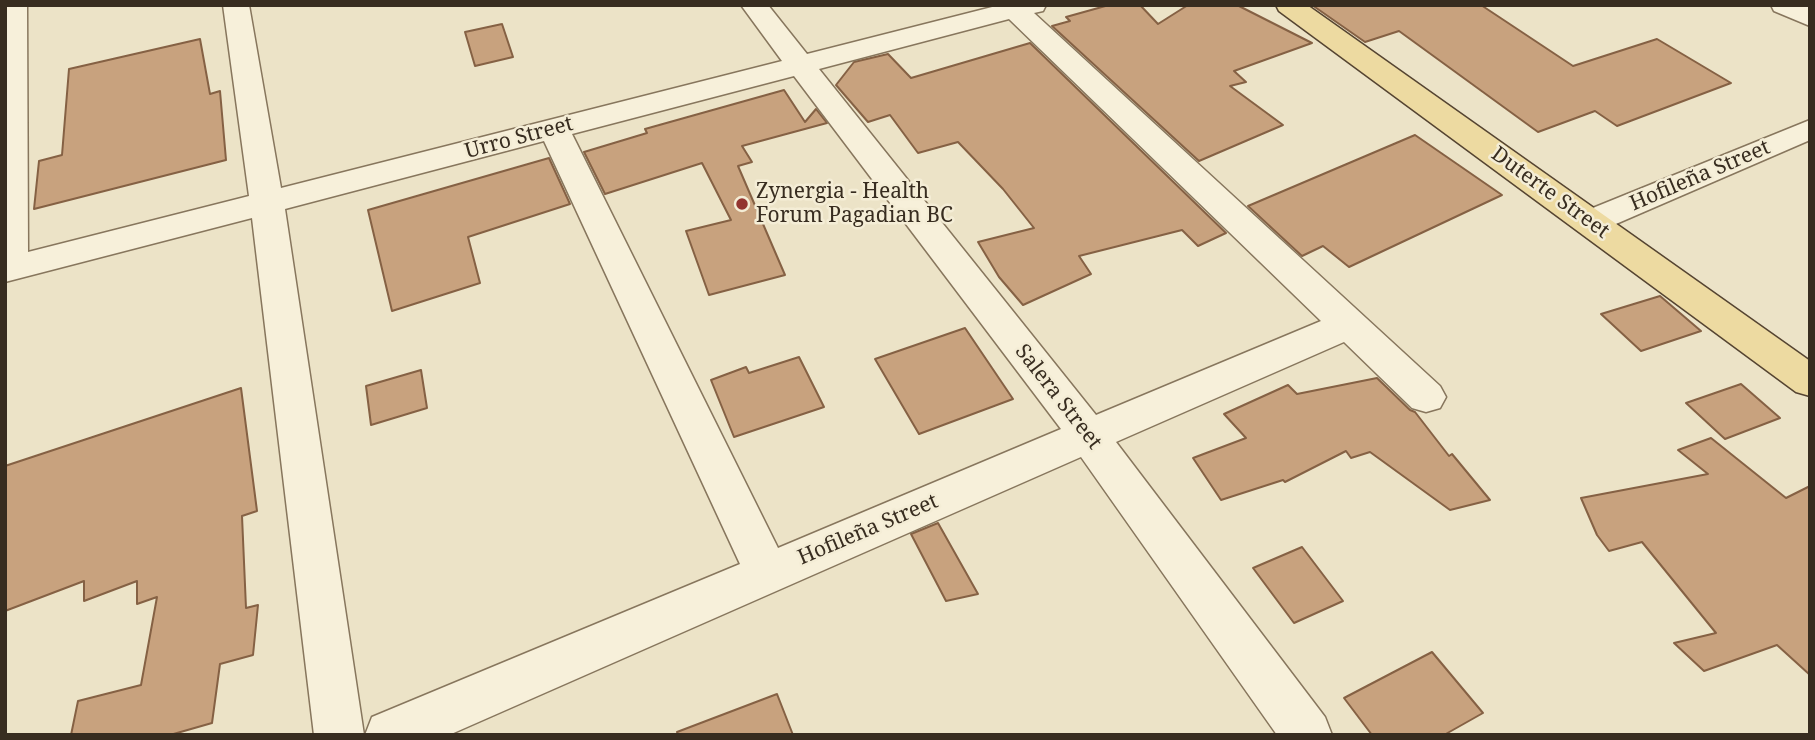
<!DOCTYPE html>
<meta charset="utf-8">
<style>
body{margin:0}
#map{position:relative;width:1815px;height:740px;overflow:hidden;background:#ece3c7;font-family:"Noto Serif",serif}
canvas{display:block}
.frame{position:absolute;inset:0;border:7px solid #382d20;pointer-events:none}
</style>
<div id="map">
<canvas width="1815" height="740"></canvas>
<div class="frame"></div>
</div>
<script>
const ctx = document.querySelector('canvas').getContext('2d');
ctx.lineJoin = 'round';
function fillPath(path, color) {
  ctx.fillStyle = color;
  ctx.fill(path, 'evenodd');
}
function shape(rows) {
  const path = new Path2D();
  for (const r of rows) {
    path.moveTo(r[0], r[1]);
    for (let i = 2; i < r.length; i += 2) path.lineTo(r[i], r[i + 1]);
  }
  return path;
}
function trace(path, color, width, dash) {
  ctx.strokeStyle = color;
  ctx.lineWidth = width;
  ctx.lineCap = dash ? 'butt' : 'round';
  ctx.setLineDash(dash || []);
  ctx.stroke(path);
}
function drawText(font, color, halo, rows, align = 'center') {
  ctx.font = font + ' "Noto Serif",serif';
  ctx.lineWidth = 5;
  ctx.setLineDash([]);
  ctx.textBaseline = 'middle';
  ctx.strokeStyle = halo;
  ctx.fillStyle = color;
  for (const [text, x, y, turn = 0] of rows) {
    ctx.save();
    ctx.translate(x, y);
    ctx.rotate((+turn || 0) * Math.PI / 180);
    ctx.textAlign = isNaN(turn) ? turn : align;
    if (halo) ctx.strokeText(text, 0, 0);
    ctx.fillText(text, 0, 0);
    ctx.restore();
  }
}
const building = shape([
 [1109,5,1140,5,1158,24,1188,5,1237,5,1312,43,1234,71,1246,82,1230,86,1283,125,1199,161,1052,26,1070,21,1066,17,1109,5],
 [1312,5,1481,5,1573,66,1657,39,1731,83,1617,126,1595,111,1538,132,1399,31,1365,42,1312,5],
 [502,24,513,57,475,66,465,32,502,24],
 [200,39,210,94,220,91,226,160,34,209,39,161,62,155,69,69,200,39],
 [1030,43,1226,233,1198,246,1182,230,1079,256,1091,274,1023,305,999,277,978,242,1034,228,1003,189,958,142,918,153,890,115,868,122,836,85,854,62,888,54,911,78,1030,43],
 [784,90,805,122,816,109,827,123,742,146,752,162,738,166,785,275,709,295,686,231,731,220,702,163,605,194,584,152,647,133,645,129,784,90],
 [1415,135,1502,195,1349,267,1323,246,1302,256,1248,206,1415,135],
 [549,158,570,204,468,237,480,283,392,311,368,210,549,158],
 [1660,296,1701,331,1641,351,1601,314,1660,296],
 [965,328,1013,399,919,434,875,359,965,328],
 [799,357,824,407,734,437,711,380,746,367,749,373,799,357],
 [421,370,427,408,371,425,366,386,421,370],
 [1377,378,1410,410,1415,412,1449,456,1452,454,1490,500,1450,510,1370,452,1351,458,1346,451,1285,482,1283,480,1221,500,1193,458,1246,438,1224,414,1288,385,1297,394,1377,378],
 [1741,384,1780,418,1725,439,1686,403,1741,384],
 [241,388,257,511,242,516,246,608,258,605,253,655,220,664,212,723,170,735,71,735,78,701,141,685,157,597,137,604,137,581,84,601,84,581,5,611,5,466,241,388],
 [1711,438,1786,498,1810,486,1810,675,1777,645,1704,671,1674,643,1716,633,1642,542,1609,551,1597,535,1581,498,1708,474,1678,450,1711,438],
 [938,523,978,594,946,601,911,534,938,523],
 [1302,547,1343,601,1294,623,1253,568,1302,547],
 [1432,652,1483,713,1444,735,1372,735,1344,698,1432,652],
 [777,694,793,735,678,735,677,732,777,694]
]);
fillPath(building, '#c8a27e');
trace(building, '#856144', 2);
const minor = shape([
 [5,5,27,5,28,252,249,196,223,5,249,5,281,188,782,61,741,5,768,5,807,54,1000,5,1046,5,1043,11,1034,13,1440,386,1446,397,1440,408,1426,412,1412,408,1344,342,1116,442,1325,717,1332,735,1277,735,1081,457,449,735,365,735,372,717,740,564,544,141,285,209,364,735,314,735,252,218,5,282,5,5],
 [1009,19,1321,321,1096,415,819,69,1009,19],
 [794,76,1061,429,778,548,572,134,794,76],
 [1771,5,1810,7,1810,26,1774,11,1771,5],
 [1810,120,1810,140,1602,230,1590,233,1578,230,1573,222,1578,214,1810,120]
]);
const major = shape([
 [1276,5,1307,5,1810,361,1810,396,1796,392,1279,11,1276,5]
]);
trace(minor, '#87765d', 3);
trace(major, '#554431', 3);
fillPath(minor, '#f7f0da');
fillPath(major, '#eddaa1');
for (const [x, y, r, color] of [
 [742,204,7,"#933530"]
]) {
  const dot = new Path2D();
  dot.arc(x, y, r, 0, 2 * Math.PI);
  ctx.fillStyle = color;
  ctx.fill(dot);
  trace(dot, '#f4edd6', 2.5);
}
drawText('21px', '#382d20', '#f4edd6', [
 ["Urro Street",519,138,-15],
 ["Hofileña Street",1700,176,-23],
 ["Duterte Street",1550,193,36],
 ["Salera Street",1058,397,52],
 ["Hofileña Street",868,530,-23]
]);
drawText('21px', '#382d20', '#f4edd6', [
 ["Zynergia - Health",756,192],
 ["Forum Pagadian BC",756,216]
], 'left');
</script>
